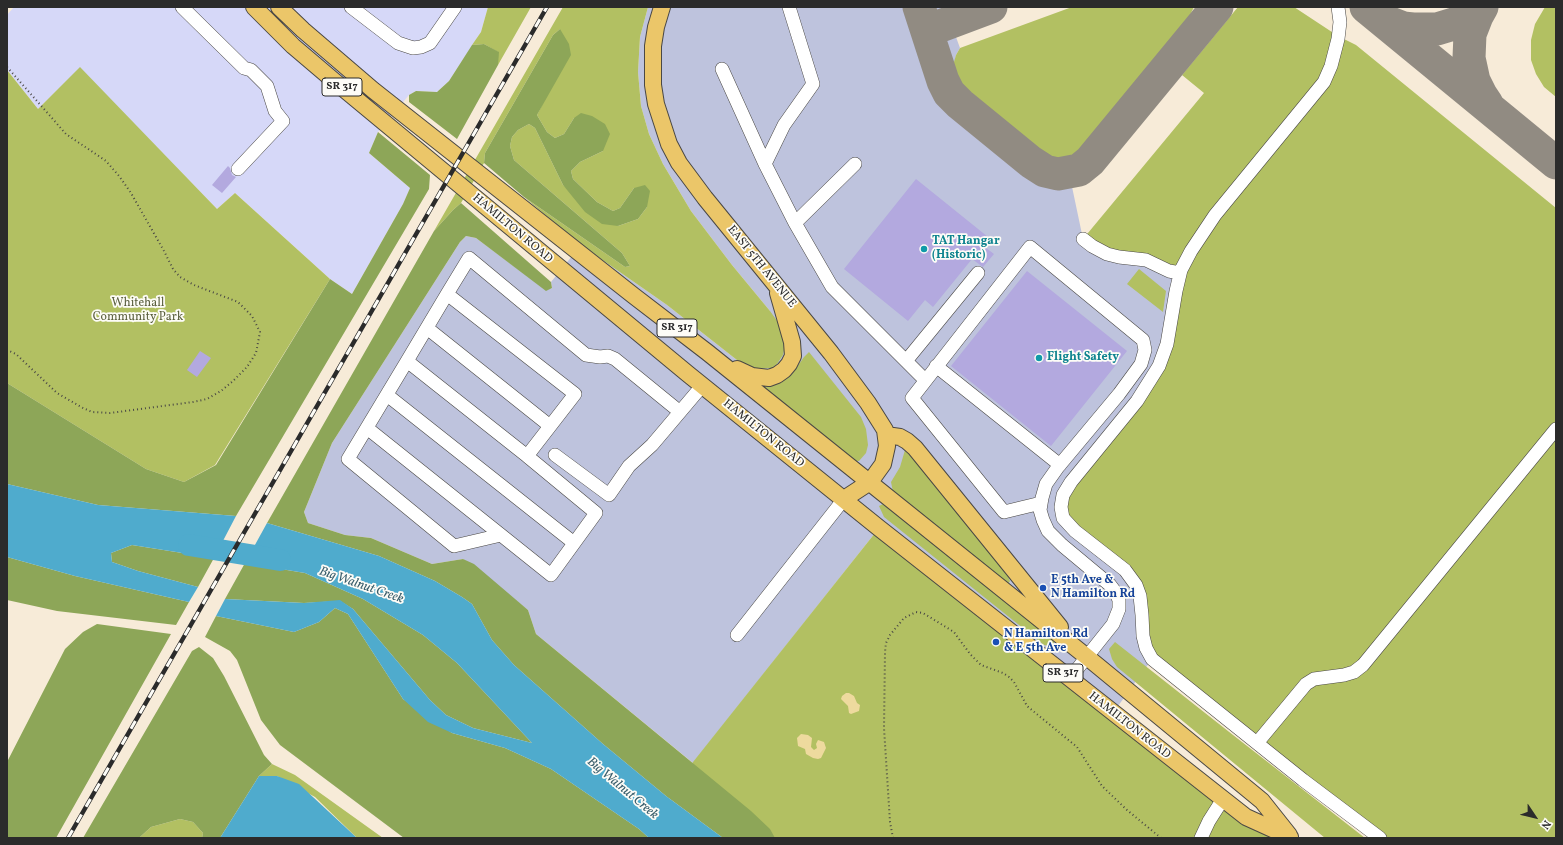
<!DOCTYPE html>
<style>
body{margin:0}
#map{position:relative;width:1563px;height:845px;overflow:hidden;background:#f7ebd8;font-family:Vollkorn,serif}
canvas{display:block}
.frame{position:absolute;inset:0;border:8px solid #2b2b2b;pointer-events:none}
.north{position:absolute;left:1515px;top:797px;width:40px;height:40px;-webkit-text-stroke:3px #fdfcf7;paint-order:stroke;rotate:125deg;font-size:11px;font-weight:700;line-height:16px;text-align:center;color:#2b2b2b}
.north::after{content:'';display:block;margin:auto;width:14px;height:18px;background:#2b2b2b;clip-path:polygon(50% 0,100% 100%,50% 72%,0 100%)}
</style>
<div id="map">
<canvas width="1563" height="845"></canvas>
<div class="frame"></div>
<div class="north">N</div>
</div>
<script>
const ctx = document.querySelector('canvas').getContext('2d');
ctx.lineJoin = 'round';
function fillPath(path, color) {
  ctx.fillStyle = color;
  ctx.fill(path, 'evenodd');
}
function shape(rows) {
  const path = new Path2D();
  for (const r of rows) {
    path.moveTo(r[0], r[1]);
    for (let i = 2; i < r.length; i += 2) path.lineTo(r[i], r[i + 1]);
  }
  return path;
}
function trace(path, color, width, dash) {
  ctx.strokeStyle = color;
  ctx.lineWidth = width;
  ctx.lineCap = dash ? 'butt' : 'round';
  ctx.setLineDash(dash || []);
  ctx.stroke(path);
}
function drawText(font, color, halo, rows, align = 'center') {
  ctx.font = font + ' Vollkorn,serif';
  ctx.lineWidth = 3.5;
  ctx.setLineDash([]);
  ctx.textBaseline = 'middle';
  ctx.strokeStyle = halo;
  ctx.fillStyle = color;
  for (const [text, x, y, turn = 0] of rows) {
    ctx.save();
    ctx.translate(x, y);
    ctx.rotate((+turn || 0) * Math.PI / 180);
    ctx.textAlign = isNaN(turn) ? turn : align;
    if (halo) ctx.strokeText(text, 0, 0);
    ctx.fillText(text, 0, 0);
    ctx.restore();
  }
}
fillPath(shape([
 [14,7,488,7,481,32,449,81,437,92,416,91,409,95,378,132,369,153,410,188,403,204,352,294,330,279,235,193,217,209,80,68,38,109,7,70,7,15]
]), '#d6d8f8');
fillPath(shape([
 [648,7,945,7,960,48,956,55,954,69,961,85,982,104,1054,162,1060,164,1067,163,1083,239,1180,273,1136,585,1152,659,1113,713,879,528,693,763,536,634,528,610,463,559,432,564,371,538,345,535,308,523,304,512,332,443,460,242,466,236,476,238,546,290,552,288,551,282,581,245,667,305,742,364,770,311,732,265,691,211,663,164,649,134,641,106,638,72,640,37]
]), '#bec3dd');
fillPath(shape([
 [488,7,531,7,498,65,498,52,484,44,472,45,481,32],
 [563,7,648,7,640,37,638,72,641,106,649,134,663,164,691,211,732,265,770,311,783,329,786,341,783,355,777,364,772,368,756,369,742,364,667,305,581,245,524,197,625,267,630,266,622,253,514,160,510,146,512,137,518,130,529,124,535,128,563,185,618,226,638,219,647,207,634,188,620,208,613,211,597,202,573,179,571,171,580,162,603,151,574,118,564,134,555,138,547,132,537,115,542,105,560,29,553,35,485,153,484,163,461,203,453,210,434,231],
 [1072,7,1194,7,1190,15,1158,55,1159,57,1079,155,1067,163,1060,164,1054,162,982,104,961,85,954,69,954,62,956,55,960,48],
 [1238,7,1294,7,1338,36,1356,45,1556,208,1556,838,1380,838,1152,659,1136,585,1063,518,1063,495,1159,366,1180,273,1131,258,1083,239,1204,93,1182,75],
 [1545,7,1556,7,1556,97,1544,87,1536,74,1531,60,1531,40,1535,24],
 [80,67,217,209,235,193,330,279,215,465,184,482,146,469,7,383,7,70,38,109],
 [1139,269,1166,291,1163,312,1127,284],
 [809,352,861,417,866,429,868,445,866,453,859,461,853,461,762,388,764,386,777,383,786,379,792,374,804,357],
 [907,449,1006,572,1010,581,1008,584,893,492,891,482,900,467,905,450],
 [883,504,1055,641,1053,644,1049,646,1044,645,884,517,879,506],
 [879,528,1246,817,1291,838,735,838,666,796],
 [1115,642,1233,735,1365,838,1325,838,1117,667,1112,659,1109,649],
 [272,764,295,775,383,838,357,838,315,797,277,776,259,776],
 [180,819,193,822,203,833,202,838,139,838,151,827]
]), '#b2c062');
fillPath(shape([
 [560,29,569,44,571,55,537,115,547,132,555,138,564,134,574,118,581,113,592,116,605,124,610,134,603,151,580,162,571,171,573,179,597,202,613,211,620,208,634,188,645,185,650,191,647,207,638,219,618,226,602,224,585,212,563,185,535,128,529,124,518,130,512,137,510,146,514,160,622,253,630,266,625,267,524,197,484,163,485,153,553,35],
 [484,44,499,52,498,65,457,139,409,102,409,95,416,91,437,92,449,81,472,45],
 [378,132,430,175,429,189,236,516,98,505,7,484,7,383,146,469,184,482,216,465,330,279,352,294,403,204,410,188,369,153],
 [461,203,551,282,552,288,546,291,476,238,466,236,460,242,332,443,304,512,308,523,345,535,371,538,432,564,463,559,474,564,528,610,536,634,751,811,770,829,775,838,723,838,666,796,603,744,514,665,492,640,472,604,462,597,435,581,379,556,267,523,434,231,453,210],
 [132,545,214,558,198,587,138,571,112,562,111,553],
 [7,557,75,576,189,602,176,625,57,611,7,600],
 [245,563,305,573,363,599,423,635,457,663,532,743,473,728,446,715,430,700,353,609,340,601,304,603,225,599],
 [335,608,348,614,403,699,452,733,505,748,551,769,639,829,649,838,404,838,280,745,261,720,237,660,230,651,205,637,216,616,294,632,319,622],
 [97,624,171,634,56,838,7,838,7,762,65,649,83,632],
 [199,647,213,658,224,676,264,755,272,764,259,776,220,838,202,838,203,833,193,822,180,819,151,827,139,838,83,838,192,651]
]), '#8da658');
fillPath(shape([
 [846,693,849,693,854,696,857,703,860,705,859,711,851,714,849,713,848,706,841,699,842,696],
 [801,734,808,735,812,738,811,747,814,750,817,748,816,744,818,740,824,742,826,748,821,758,818,759,813,758,806,754,805,749,798,746,797,738]
]), '#eeda9e');
fillPath(shape([
 [7,484,98,505,236,516,214,558,132,545,111,553,112,562,138,571,198,587,189,602,75,576,7,557],
 [267,523,379,556,435,581,462,597,472,604,492,640,514,665,603,744,666,796,723,838,649,838,639,829,551,769,505,748,452,733,428,722,403,699,348,614,335,608,319,622,294,632,216,616,225,599,304,603,340,600,353,609,430,700,446,715,473,728,532,743,457,663,423,635,363,599,305,573,245,563],
 [259,776,277,776,299,784,357,838,220,838]
]), '#4fabcd');
trace(shape([
 [189,545,280,560]
]), '#4fabcd', 22);
trace(shape([
 [919,7,943,81,949,93,960,104,1031,162,1045,171,1058,174,1079,170,1090,161,1217,7],
 [1366,7,1556,163],
 [1482,7,1477,16,1470,34,1469,58,1474,81,1481,95,1487,104],
 [1385,21,1403,28,1413,29,1437,29,1460,22,1467,17,1480,7],
 [927,31,991,7]
]), '#918b82', 33);
fillPath(shape([
 [228,166,230,168,232,175,236,177,222,193,212,185],
 [916,179,988,237,982,245,994,254,983,267,972,259,933,307,925,300,908,321,844,269],
 [1027,271,1127,351,1051,446,951,366],
 [200,351,211,358,197,377,187,370]
]), '#b3a9df');
const minor = shape([
 [182,7,244,68,251,70,267,86,275,111,283,121,238,169],
 [351,7,398,43,413,48,421,47,430,43,455,7],
 [1338,7,1340,22,1338,39,1331,66,1324,82,1215,215,1191,251,1181,270,1176,291,1167,344,1159,366,1137,401,1071,482,1063,495,1061,507,1063,518,1075,531,1125,570,1136,585,1140,596,1142,615,1143,636,1146,648,1152,659,1303,780,1380,838],
 [722,69,765,164,795,223],
 [765,164,784,125,813,84,789,7],
 [855,164,795,223,832,287,925,380],
 [1083,239,1092,246,1107,254,1119,257,1146,260,1169,271,1180,273],
 [447,294,575,394,527,456,596,513,551,575,501,535,454,546,348,459,407,361,447,294,469,258,586,355,600,357,608,356,615,359,680,412],
 [427,328,550,426],
 [407,361,527,456],
 [906,361,978,273],
 [936,366,1060,465],
 [387,395,574,543],
 [367,428,501,535],
 [555,455,609,495,629,466,652,445,702,386],
 [1041,503,1004,512,912,398,1030,247,1143,340,1145,350,1141,364,1119,394,1058,467,1046,484,1042,498,1040,510,1043,520,1048,531,1062,545,1110,585,1116,593,1119,600,1119,609,1113,624,1070,678],
 [737,635,844,499],
 [1257,743,1306,684,1314,679,1344,675,1354,672,1363,665,1556,429],
 [1201,838,1209,821,1223,799]
]);
const major = shape([
 [254,7,293,46,333,80,688,374,879,528,1246,817,1290,837],
 [279,7,303,30,373,90,634,296,707,352,1087,657,1262,801,1289,835],
 [662,7,656,27,653,46,653,85,656,104,669,144,679,163,705,198,831,353,868,403,885,430,887,446,883,464,870,482,844,499],
 [737,369,752,376,769,378,777,375,784,370,789,364,793,356,792,342,778,293],
 [886,435,900,437,907,441,915,448,1060,627]
]);
trace(minor, '#4a4845', 14);
trace(major, '#4a4845', 18);
trace(shape([
 [7,67,66,134,106,161,119,176,131,193,164,251,173,269,180,277,194,285,238,302,252,316,260,332,256,353,247,367,233,381,221,391,207,399,193,402,110,413,92,412,83,408,57,393,16,354,7,350],
 [893,838,890,822,884,728,885,652,886,643,890,635,904,618,916,612,923,613,954,632,970,654,981,665,1003,673,1009,677,1014,682,1027,706,1077,747,1102,786,1127,810,1161,838]
]), '#4a4845', 2, [1, 3]);
trace(minor, '#fff', 13);
trace(major, '#ebc669', 16);
const rail = shape([
 [68,838,547,7]
]);
trace(rail, '#2b2b2b', 4.5);
trace(rail, '#fdfcf7', 3, [9]);
for (const [x, y, r, color] of [
 [924,249,4,"#0f9aa8"],
 [1039,358,4,"#0f9aa8"],
 [1043,588,4,"#1a4fb4"],
 [996,642,4,"#1a4fb4"]
]) {
  const dot = new Path2D();
  dot.arc(x, y, r, 0, 2 * Math.PI);
  ctx.fillStyle = color;
  ctx.fill(dot);
  trace(dot, '#fdfcf7', 1.5);
}
for (const [x, y, w] of [
 [342,87,40],
 [677,328,40],
 [1063,673,40]
]) {
  const box = new Path2D();
  box.roundRect(x - w / 2, y - 9, w, 18, 3);
  ctx.fillStyle = '#fdfcf7';
  ctx.fill(box);
  trace(box, '#2b2b2b', 1);
}
drawText('bold 11px', '#2b2b2b', null, [
 ["SR 317",342,87],
 ["SR 317",677,328],
 ["SR 317",1063,673]
]);
drawText('12px', '#2b2b2b', '#fdfcf7', [
 ["HAMILTON ROAD",512,229,40],
 ["EAST 5TH AVENUE",761,267,51],
 ["HAMILTON ROAD",763,434,39],
 ["HAMILTON ROAD",1129,726,38]
]);
drawText('bold 12px', '#0d838f', '#fdfcf7', [
 ["TAT Hangar",932,242],
 ["(Historic)",932,256],
 ["Flight Safety",1047,358]
], 'left');
drawText('12px', '#5a5f3e', '#fdfcf7', [
 ["Whitehall",138,304],
 ["Community Park",138,318]
]);
drawText('bold 12px', '#164399', '#fdfcf7', [
 ["E 5th Ave &",1051,581],
 ["N Hamilton Rd",1051,595],
 ["N Hamilton Rd",1004,635],
 ["& E 5th Ave",1004,649]
], 'left');
drawText('italic 13px', '#395e6c', '#fdfcf7', [
 ["Big Walnut Creek",361,586,19],
 ["Big Walnut Creek",622,789,40]
]);
</script>
